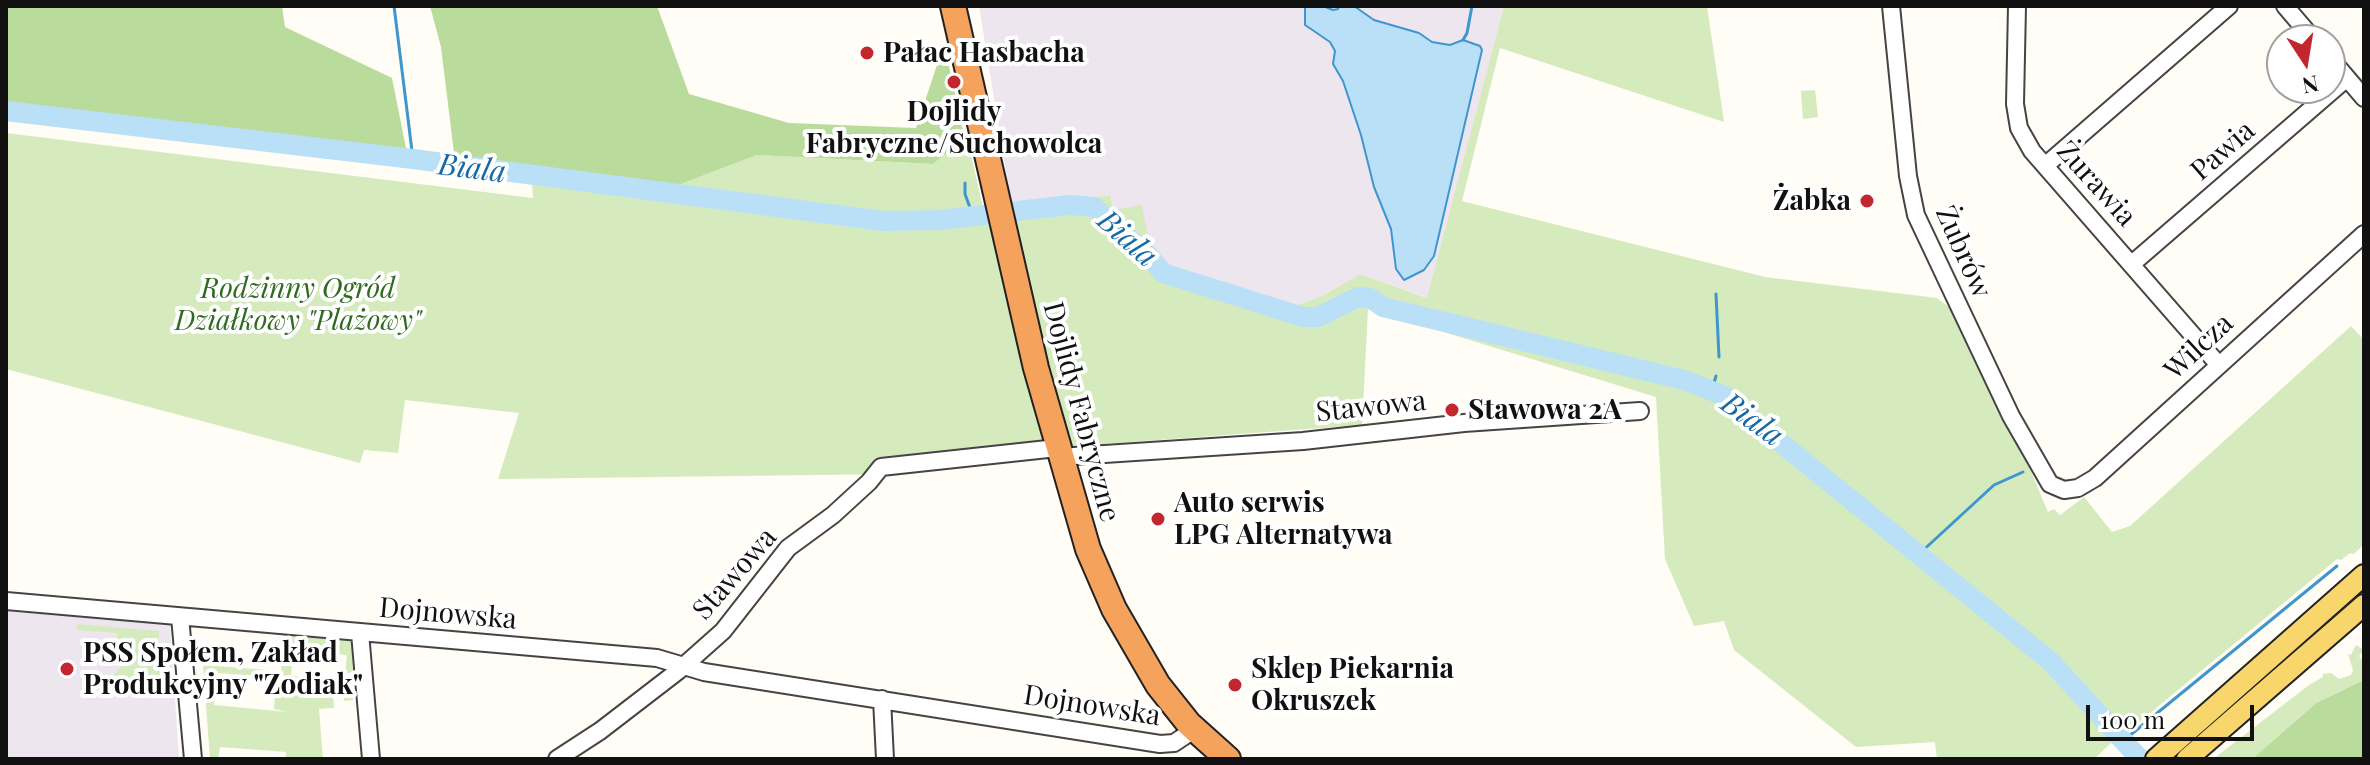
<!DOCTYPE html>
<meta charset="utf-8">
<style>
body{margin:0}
#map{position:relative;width:2370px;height:765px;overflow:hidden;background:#fffdf5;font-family:"Playfair Display",serif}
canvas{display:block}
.frame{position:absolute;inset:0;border:8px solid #111;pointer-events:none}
.north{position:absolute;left:2266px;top:24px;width:80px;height:80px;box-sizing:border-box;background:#fff;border:2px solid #a0a0a0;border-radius:50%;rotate:168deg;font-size:22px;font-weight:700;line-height:32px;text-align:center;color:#111}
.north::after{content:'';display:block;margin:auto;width:28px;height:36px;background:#c4262e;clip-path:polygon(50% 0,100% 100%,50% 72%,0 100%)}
.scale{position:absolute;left:2086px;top:705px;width:168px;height:36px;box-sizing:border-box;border:4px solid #111;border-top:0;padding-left:10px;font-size:24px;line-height:28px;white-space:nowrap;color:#111;-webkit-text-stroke:6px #fff;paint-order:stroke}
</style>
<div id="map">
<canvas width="2370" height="765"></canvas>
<div class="frame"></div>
<div class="north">N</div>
<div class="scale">100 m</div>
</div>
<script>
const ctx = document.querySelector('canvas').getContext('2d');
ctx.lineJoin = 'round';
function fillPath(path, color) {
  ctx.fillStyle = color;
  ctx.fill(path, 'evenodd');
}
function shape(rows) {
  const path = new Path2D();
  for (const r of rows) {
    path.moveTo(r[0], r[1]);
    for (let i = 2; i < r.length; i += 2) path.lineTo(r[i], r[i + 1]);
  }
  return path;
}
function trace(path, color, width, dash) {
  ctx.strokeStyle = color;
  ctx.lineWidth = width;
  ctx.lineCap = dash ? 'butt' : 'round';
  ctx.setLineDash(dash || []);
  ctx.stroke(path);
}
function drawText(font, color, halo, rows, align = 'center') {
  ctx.font = font + ' "Playfair Display",serif';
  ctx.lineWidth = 8;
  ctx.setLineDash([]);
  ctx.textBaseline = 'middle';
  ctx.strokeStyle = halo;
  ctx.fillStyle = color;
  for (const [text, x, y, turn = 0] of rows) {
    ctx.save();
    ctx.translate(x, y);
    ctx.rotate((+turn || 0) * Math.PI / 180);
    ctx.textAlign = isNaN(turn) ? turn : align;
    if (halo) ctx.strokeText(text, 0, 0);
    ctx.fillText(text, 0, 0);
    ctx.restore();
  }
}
fillPath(shape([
 [979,6,1504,6,1428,298,1360,274,1322,296,1282,310,1165,271,1113,210,1111,195,1012,209],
 [6,611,170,625,179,759,6,759]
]), '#eee6ef');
fillPath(shape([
 [1504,6,1707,6,1724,122,1500,48,1462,201,1765,277,1937,298,1949,307,2017,438,2048,512,2054,509,2060,515,2084,497,2112,532,2130,526,2351,326,2364,340,2364,544,2354,554,2350,553,2341,560,2337,559,2132,728,2126,729,2094,759,1937,759,1935,742,1856,747,1734,650,1724,621,1694,626,1665,559,1656,397,1368,309,1362,425,1063,447,1049,458,897,474,498,479,519,413,405,400,398,453,364,450,360,463,6,369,6,133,533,198,531,170,673,187,757,155,933,164,967,137,984,212,1111,195,1113,210,1142,205,1151,252,1165,271,1283,310,1322,296,1360,274,1427,298],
 [1815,90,1818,117,1803,119,1801,91],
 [77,624,159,631,159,647,169,647,172,691,114,694,112,677,121,667,117,633,77,630],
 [284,632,353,640,356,671,345,674,347,655,293,650,291,676,352,681,353,700,344,701,343,692,333,692,334,708,319,709,323,759,286,759,286,752,220,747,218,759,210,759,203,665,281,671],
 [217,673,276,677,274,709,288,712,214,705],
 [2356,645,2364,650,2359,656,2364,664,2364,680,2316,703,2252,759,2213,759,2309,685,2323,677,2323,674,2331,673,2339,679,2351,675,2353,670,2348,654,2351,655]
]), '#d5ebbd');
fillPath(shape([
 [6,6,282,6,285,27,392,78,408,158,6,109],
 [430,6,657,6,689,94,789,123,916,128,944,44,956,98,938,102,942,125,960,123,967,137,933,164,757,155,673,187,455,161,441,47],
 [2364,680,2364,759,2252,759,2316,703]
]), '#b9dc9c');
const water = shape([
 [1305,6,1323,6,1333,10,1338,9,1339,6,1354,6,1374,20,1419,33,1432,42,1450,45,1463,40,1480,46,1482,50,1434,256,1424,270,1404,280,1396,269,1391,229,1374,187,1361,135,1343,81,1333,64,1335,51,1330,42,1305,25,1305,6]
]);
fillPath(water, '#b9e0f7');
trace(water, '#3f96cf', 2);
trace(shape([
 [394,6,413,159],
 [1463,40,1467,33,1472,6],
 [965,183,965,194,973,216],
 [1716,294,1719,357],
 [1712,390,1716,376],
 [1918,555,1994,485,2023,472],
 [2123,741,2337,566]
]), '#3f96cf', 3);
trace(shape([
 [6,111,413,159,883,221,939,220,1070,205,1094,207,1149,256,1163,273,1303,317,1318,317,1358,297,1370,298,1383,307,1684,380,1730,398,1749,417,2050,661,2140,759]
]), '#b9e0f7', 20);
const minor = shape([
 [1891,6,1908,176,1916,215,2011,416,2050,484,2064,490,2078,488,2095,478,2364,234],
 [2017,6,2015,104,2019,128,2032,151,2218,364],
 [2285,6,2314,40],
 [2330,58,2364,98],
 [2046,165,2229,6],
 [2133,263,2347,78],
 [1061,460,1074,456,1303,441,1464,423,1640,411],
 [6,601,657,658,704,672,1160,744,1174,743,1195,729],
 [180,617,193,759],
 [360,633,371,759],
 [882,699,885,759],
 [557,759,600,731,678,671,723,631,788,548,833,515,869,482,881,467,1057,448]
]);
const major = shape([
 [2156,759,2364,575],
 [2187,759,2364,605]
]);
const highway = shape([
 [953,6,1036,368,1088,549,1114,609,1158,685,1189,724,1228,759]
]);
trace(minor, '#444', 20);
trace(major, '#222', 24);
trace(highway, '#222', 28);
trace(minor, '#fff', 16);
trace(major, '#f9d66b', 20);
trace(highway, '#f5a25d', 24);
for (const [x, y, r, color] of [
 [867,53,8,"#c4262e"],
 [954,82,8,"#c4262e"],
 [1867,201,8,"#c4262e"],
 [1452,410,8,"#c4262e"],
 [1158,519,8,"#c4262e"],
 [67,669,8,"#c4262e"],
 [1235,685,8,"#c4262e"]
]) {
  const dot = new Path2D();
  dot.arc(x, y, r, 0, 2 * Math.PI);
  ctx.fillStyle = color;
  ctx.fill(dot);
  trace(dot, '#fff', 3);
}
drawText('bold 28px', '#111', '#fff', [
 ["Pałac Hasbacha",883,53],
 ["Dojlidy",954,112,"center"],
 ["Fabryczne/Suchowolca",954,144,"center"],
 ["Żabka",1851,201,"right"],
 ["Stawowa 2A",1468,410],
 ["Auto serwis",1174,503],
 ["LPG Alternatywa",1174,535],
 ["PSS Społem, Zakład",83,653],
 ["Produkcyjny \"Zodiak\"",83,685],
 ["Sklep Piekarnia",1251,669],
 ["Okruszek",1251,701]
], 'left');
drawText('28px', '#111', '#fff', [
 ["Pawia",2223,151,-41],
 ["Żurawia",2096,184,48],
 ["Żubrów",1963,252,66],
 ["Wilcza",2199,347,-43],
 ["Stawowa",1371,407,-6],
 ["Dojlidy Fabryczne",1081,412,75],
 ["Stawowa",735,574,-49],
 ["Dojnowska",448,614,5],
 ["Dojnowska",1092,706,9]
]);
drawText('italic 28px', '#2f6b1f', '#fff', [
 ["Rodzinny Ogród",298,289],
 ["Działkowy \"Plażowy\"",298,321]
]);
drawText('italic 30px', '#1768a6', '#fff', [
 ["Biala",472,169,7],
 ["Biala",1127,239,42],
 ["Biala",1752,420,36]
]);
</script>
